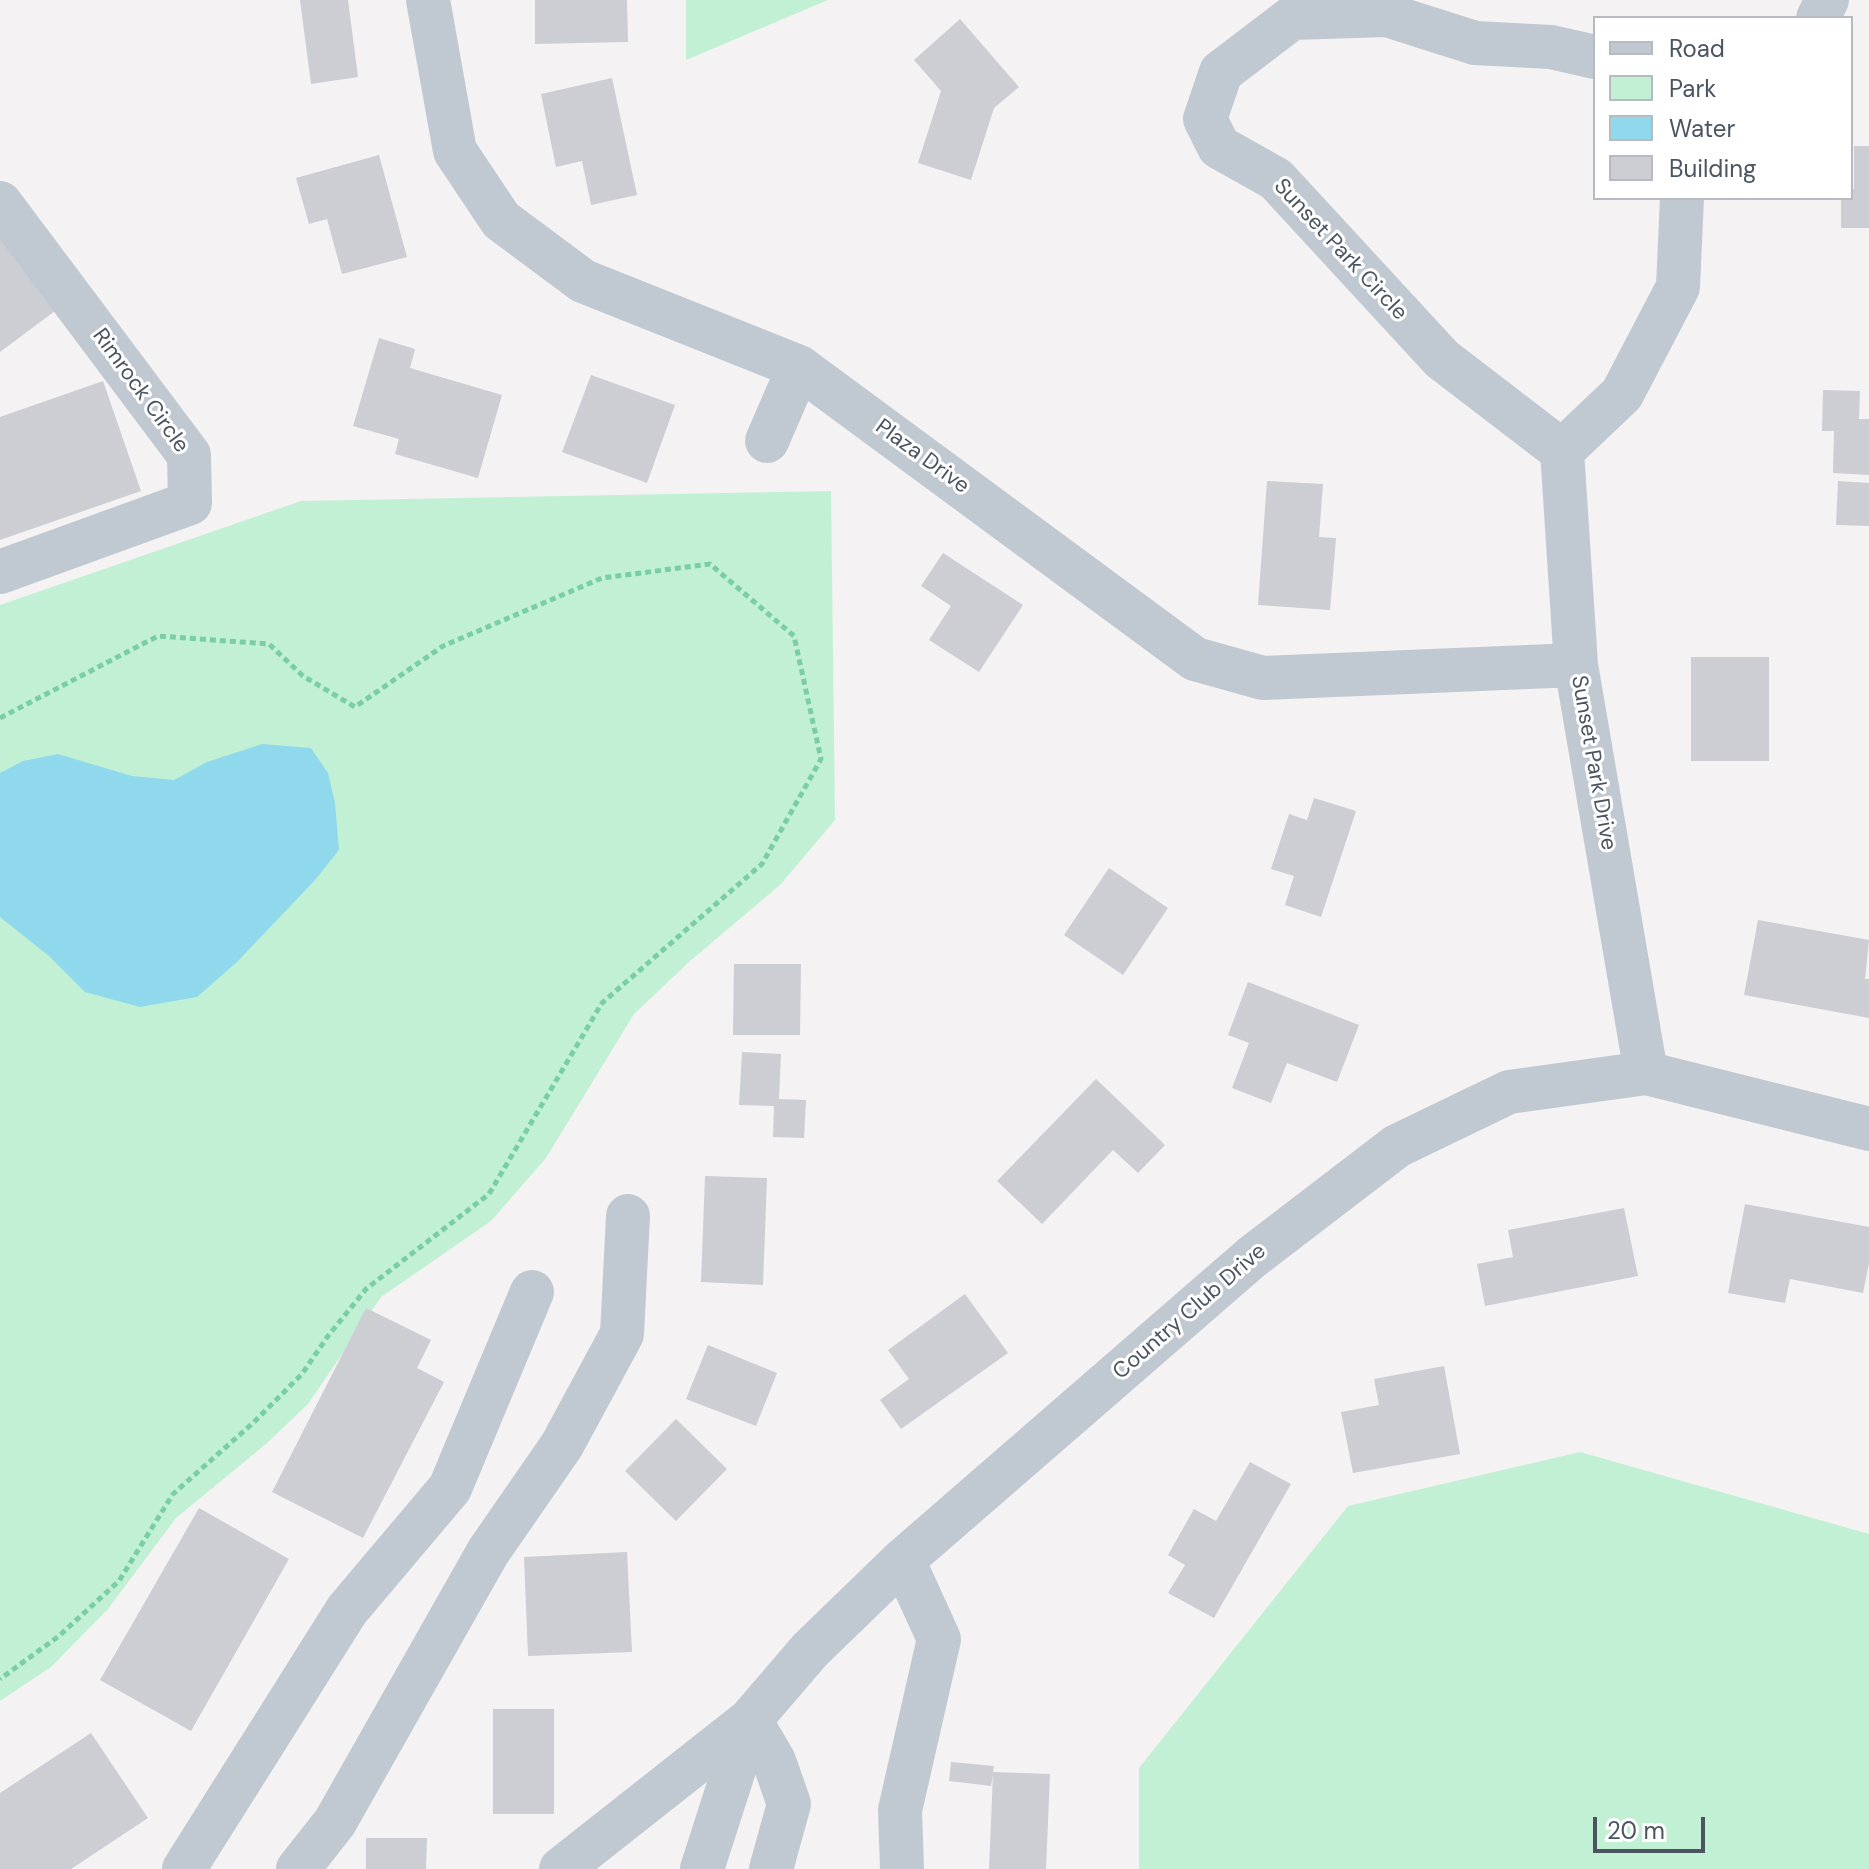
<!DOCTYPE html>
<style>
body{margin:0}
#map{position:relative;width:1869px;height:1869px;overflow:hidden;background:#f4f2f2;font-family:"DM Sans",sans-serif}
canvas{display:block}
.legend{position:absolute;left:1593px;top:16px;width:260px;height:184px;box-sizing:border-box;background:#fff;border:2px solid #b7bbbf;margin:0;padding:10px 14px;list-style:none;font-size:24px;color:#4a5560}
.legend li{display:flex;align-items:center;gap:16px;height:40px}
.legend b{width:40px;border:2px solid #b7bbbf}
.scale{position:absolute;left:1593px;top:1817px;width:112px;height:36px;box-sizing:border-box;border:4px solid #4a5560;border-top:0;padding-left:10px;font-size:24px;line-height:28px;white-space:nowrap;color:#4a5560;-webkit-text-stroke:6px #fff;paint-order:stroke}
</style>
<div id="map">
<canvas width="1869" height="1869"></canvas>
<ul class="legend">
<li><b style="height:10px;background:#c0c9d1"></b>Road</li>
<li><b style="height:22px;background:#c2f0d4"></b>Park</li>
<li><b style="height:22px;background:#90d9ec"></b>Water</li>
<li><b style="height:22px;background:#ccced4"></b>Building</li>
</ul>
<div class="scale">20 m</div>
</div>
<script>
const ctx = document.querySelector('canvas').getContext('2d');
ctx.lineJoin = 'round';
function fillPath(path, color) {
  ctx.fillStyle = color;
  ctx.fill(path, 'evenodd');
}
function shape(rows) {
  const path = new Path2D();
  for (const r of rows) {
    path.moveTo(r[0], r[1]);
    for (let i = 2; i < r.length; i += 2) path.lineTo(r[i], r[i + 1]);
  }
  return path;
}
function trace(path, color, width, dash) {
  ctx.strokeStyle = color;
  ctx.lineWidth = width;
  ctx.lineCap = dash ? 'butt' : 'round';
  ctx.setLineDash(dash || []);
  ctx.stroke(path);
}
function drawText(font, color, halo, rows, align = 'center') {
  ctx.font = font + ' "DM Sans",sans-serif';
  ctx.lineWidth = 6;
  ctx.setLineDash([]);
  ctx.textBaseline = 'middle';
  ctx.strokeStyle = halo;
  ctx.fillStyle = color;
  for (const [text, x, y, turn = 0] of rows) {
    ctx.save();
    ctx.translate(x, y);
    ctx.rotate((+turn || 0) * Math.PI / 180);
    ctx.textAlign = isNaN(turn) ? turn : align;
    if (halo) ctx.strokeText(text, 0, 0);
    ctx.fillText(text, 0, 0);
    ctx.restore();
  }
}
fillPath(shape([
 [686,0,828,0,686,60],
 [831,491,835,820,780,885,690,961,634,1014,546,1158,491,1221,381,1297,308,1404,266,1444,176,1518,108,1609,51,1667,0,1701,0,605,301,501],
 [1580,1452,1869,1534,1869,1869,1139,1869,1139,1768,1348,1506]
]), '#c2f0d4');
fillPath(shape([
 [262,744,311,748,328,773,335,803,339,850,315,880,237,962,197,997,140,1007,85,992,49,956,0,917,0,773,23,761,58,754,132,776,174,780,207,762]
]), '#90d9ec');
fillPath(shape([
 [300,0,348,0,358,77,311,84],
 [535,0,627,0,628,42,535,44],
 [960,19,1019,87,994,108,971,180,918,163,941,91,914,60],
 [612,78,637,195,591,205,582,161,556,167,541,94],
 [1854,146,1869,146,1869,228,1841,228,1841,198,1851,198,1851,189,1854,189],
 [379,155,407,257,342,274,327,219,309,224,296,178],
 [0,230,59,308,0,352],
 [379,338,415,349,410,368,502,395,478,478,395,454,399,439,353,426],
 [591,375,675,405,647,483,562,452],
 [103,381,141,491,0,540,0,417],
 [1823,390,1860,391,1859,419,1869,419,1869,475,1833,473,1834,431,1822,431],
 [1267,481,1323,484,1319,537,1336,538,1330,610,1258,605],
 [1838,481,1869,483,1869,526,1836,525],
 [943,553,1023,605,979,672,929,640,951,606,921,586],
 [1691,657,1769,657,1769,761,1691,761],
 [1314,798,1356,811,1321,917,1285,905,1294,876,1271,869,1289,814,1307,820],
 [1109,868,1168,908,1123,975,1064,935],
 [1758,920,1869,940,1865,979,1869,979,1869,1018,1744,995],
 [734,964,801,964,800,1035,733,1035],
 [1248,982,1359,1025,1337,1082,1287,1063,1271,1103,1232,1088,1249,1043,1228,1035],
 [742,1052,781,1054,779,1099,806,1100,804,1138,773,1137,774,1106,739,1105],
 [1096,1079,1165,1145,1138,1173,1113,1150,1042,1224,997,1181],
 [705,1176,767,1178,763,1285,701,1282],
 [1745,1204,1869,1227,1869,1263,1863,1293,1790,1279,1785,1303,1728,1293],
 [1624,1208,1638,1276,1485,1306,1477,1264,1513,1257,1508,1230],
 [965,1294,1008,1353,901,1429,880,1400,909,1379,888,1350],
 [366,1308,431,1340,417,1368,444,1382,363,1538,272,1492],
 [708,1345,777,1373,756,1426,686,1399],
 [1444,1366,1460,1454,1353,1473,1341,1412,1379,1405,1374,1379],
 [676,1419,727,1469,676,1521,625,1471],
 [1250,1462,1291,1484,1214,1618,1168,1593,1185,1565,1168,1555,1194,1509,1216,1521],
 [199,1508,289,1559,191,1731,100,1680],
 [627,1552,632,1652,528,1656,524,1557],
 [493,1709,554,1709,554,1814,493,1814],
 [91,1733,148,1818,71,1869,0,1869,0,1793],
 [951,1762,994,1766,993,1772,1050,1774,1046,1869,989,1869,993,1774,991,1786,949,1781],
 [366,1838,427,1838,426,1869,366,1869]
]), '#ccced4');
trace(shape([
 [0,718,158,636,269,644,303,676,355,707,443,646,602,578,710,564,794,636,821,759,762,864,602,1003,489,1194,366,1289,328,1336,302,1374,253,1423,173,1494,119,1581,59,1636,0,1679]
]), '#7acea4', 5, [6, 4]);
trace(shape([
 [428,0,455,151,501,220,583,281,799,367,1195,659,1263,678,1576,665],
 [1818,18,1827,0],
 [0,203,189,455,190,503,0,572],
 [767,441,799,367],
 [1562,451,1442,359,1276,179,1219,147,1205,119,1221,72,1292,18,1387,15,1475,43,1551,47,1595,57],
 [1562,451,1576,665,1646,1073],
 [1562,451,1622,394,1678,287,1682,198],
 [184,1869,347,1610,450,1488,532,1292],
 [298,1869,335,1822,488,1552,562,1445,622,1334,628,1216],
 [561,1869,750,1720,774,1761,789,1804,771,1869],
 [702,1869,750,1720,810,1650,903,1560,1252,1257,1397,1146,1509,1092,1646,1073,1869,1129],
 [902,1869,900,1810,939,1639,903,1560]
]), '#c0c9d1', 44);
drawText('22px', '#4a5560', '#fff', [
 ["Sunset Park Circle",1340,250,47],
 ["Rimrock Circle",140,391,54],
 ["Plaza Drive",922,457,36],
 ["Sunset Park Drive",1593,763,80],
 ["Country Club Drive",1190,1312,-41]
]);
</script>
